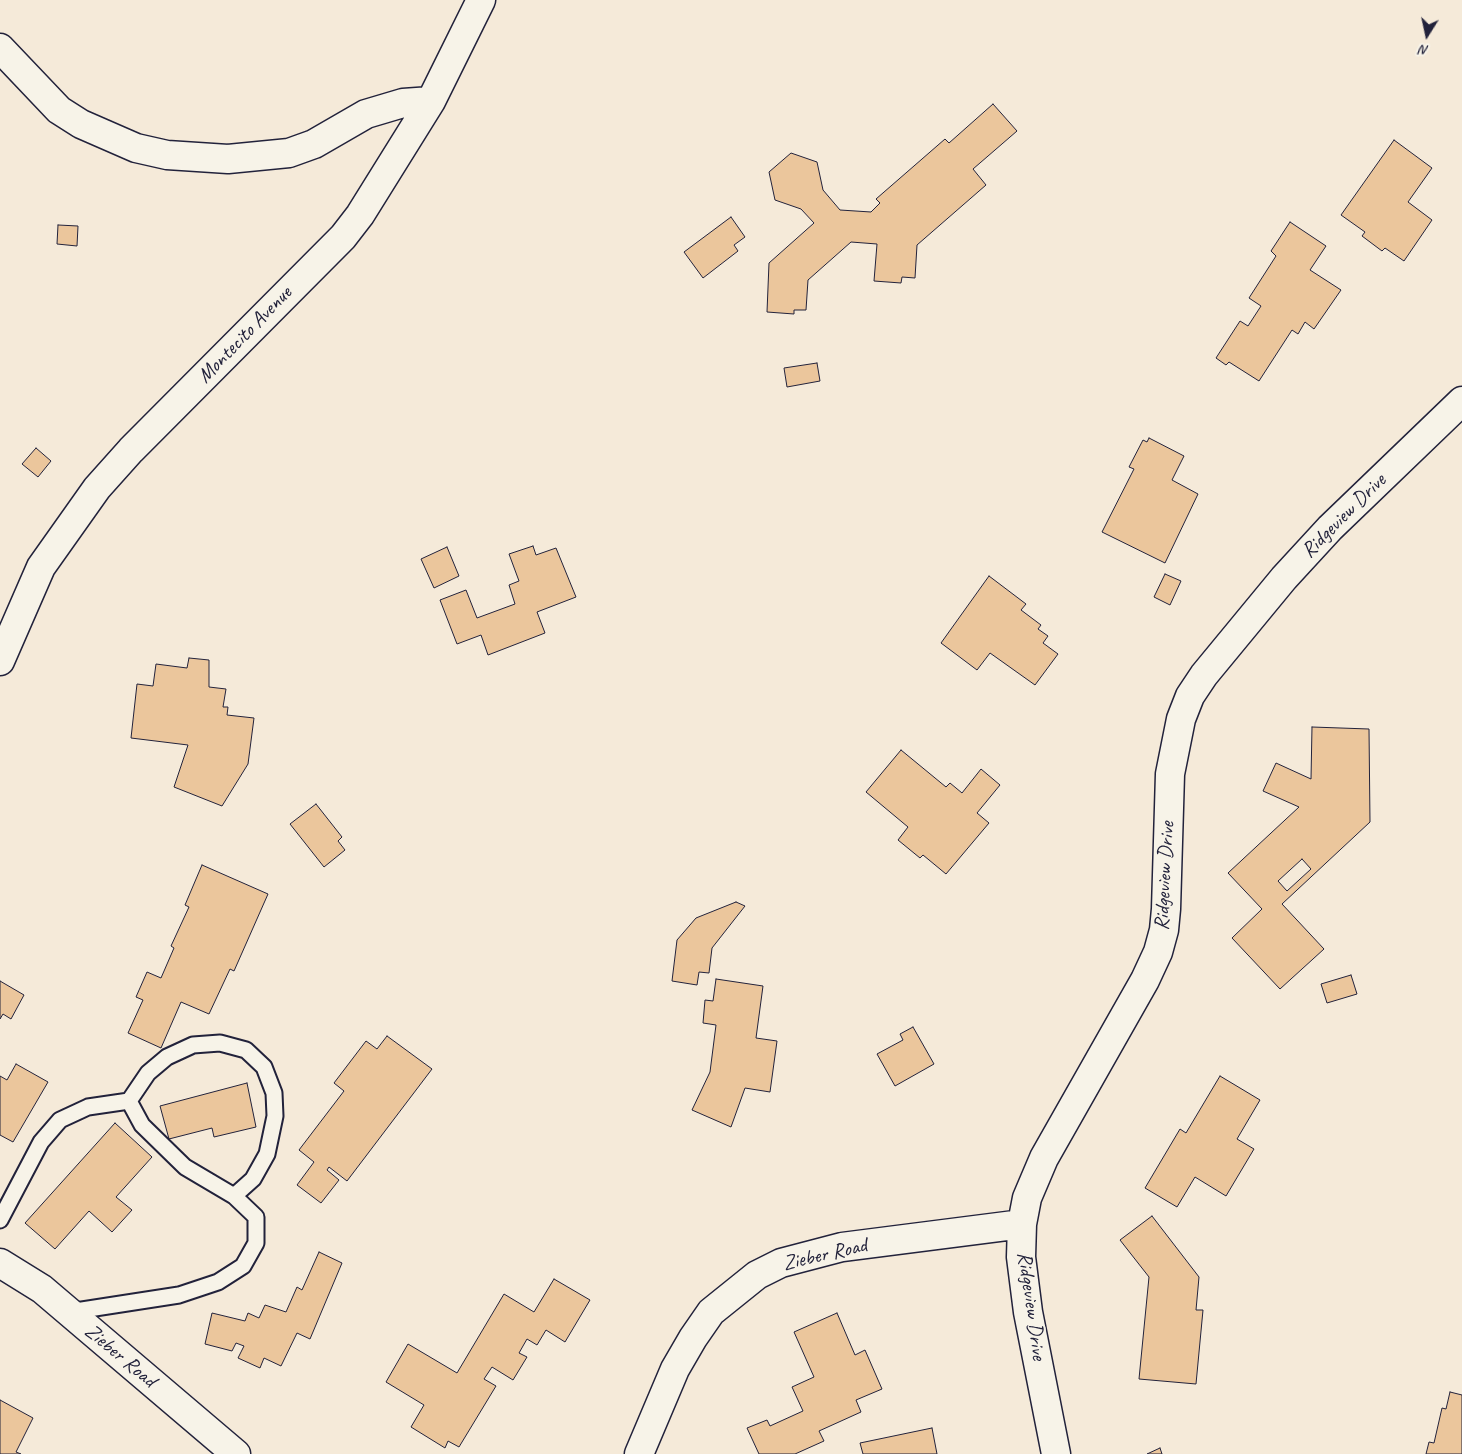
<!DOCTYPE html>
<style>
body{margin:0}
#map{position:relative;width:1462px;height:1454px;overflow:hidden;background:#f5ead9;font-family:Caveat,sans-serif}
canvas{display:block}
.north{position:absolute;left:1402px;top:10px;width:50px;height:50px;-webkit-text-stroke:4px #f7f3e8;paint-order:stroke;rotate:190deg;font-size:14px;font-weight:700;line-height:20px;text-align:center;color:#22223b}
.north::after{content:'';display:block;margin:auto;width:18px;height:22px;background:#22223b;clip-path:polygon(50% 0,100% 100%,50% 72%,0 100%)}
</style>
<div id="map">
<canvas width="1462" height="1454"></canvas>
<div class="north">N</div>
</div>
<script>
const ctx = document.querySelector('canvas').getContext('2d');
ctx.lineJoin = 'round';
function fillPath(path, color) {
  ctx.fillStyle = color;
  ctx.fill(path, 'evenodd');
}
function shape(rows) {
  const path = new Path2D();
  for (const r of rows) {
    path.moveTo(r[0], r[1]);
    for (let i = 2; i < r.length; i += 2) path.lineTo(r[i], r[i + 1]);
  }
  return path;
}
function trace(path, color, width, dash) {
  ctx.strokeStyle = color;
  ctx.lineWidth = width;
  ctx.lineCap = dash ? 'butt' : 'round';
  ctx.setLineDash(dash || []);
  ctx.stroke(path);
}
function drawText(font, color, halo, rows, align = 'center') {
  ctx.font = font + ' Caveat,sans-serif';
  ctx.lineWidth = 4;
  ctx.setLineDash([]);
  ctx.textBaseline = 'middle';
  ctx.strokeStyle = halo;
  ctx.fillStyle = color;
  for (const [text, x, y, turn = 0] of rows) {
    ctx.save();
    ctx.translate(x, y);
    ctx.rotate((+turn || 0) * Math.PI / 180);
    ctx.textAlign = isNaN(turn) ? turn : align;
    if (halo) ctx.strokeText(text, 0, 0);
    ctx.fillText(text, 0, 0);
    ctx.restore();
  }
}
const building = shape([
 [993,104,1017,131,973,169,986,185,917,245,915,278,902,277,901,283,874,281,877,244,851,242,808,280,806,310,794,310,794,314,767,312,769,263,814,223,801,209,775,200,769,172,791,153,817,162,823,190,840,210,871,212,880,203,876,199,945,139,949,143,993,104],
 [1394,140,1432,168,1408,202,1432,220,1404,261,1385,248,1382,251,1362,236,1365,232,1341,215,1394,140],
 [731,217,745,237,734,245,738,251,703,278,684,252,731,217],
 [1290,222,1326,246,1310,270,1341,290,1314,329,1305,322,1298,334,1292,330,1259,381,1229,362,1226,365,1216,358,1240,321,1248,326,1261,306,1249,298,1276,256,1271,251,1290,222],
 [58,225,78,226,77,246,57,244,58,225],
 [817,363,820,381,787,387,784,368,817,363],
 [1149,438,1184,456,1172,480,1198,494,1165,563,1102,532,1134,469,1129,467,1143,440,1147,442,1149,438],
 [36,448,51,461,38,477,22,464,36,448],
 [533,546,536,555,556,548,576,597,537,612,545,633,488,655,481,635,457,644,440,600,466,590,477,618,515,604,509,585,519,581,509,554,533,546],
 [447,547,459,576,434,588,421,559,447,547],
 [1165,574,1181,581,1170,605,1154,597,1165,574],
 [989,576,1026,604,1021,610,1041,625,1038,629,1048,636,1043,643,1058,654,1035,685,990,653,977,670,941,643,989,576],
 [189,658,209,660,209,687,226,689,223,707,228,707,227,715,254,718,248,764,222,806,174,787,188,745,131,738,137,684,153,686,156,664,187,668,189,658],
 [1312,727,1369,729,1370,822,1282,904,1324,949,1280,989,1232,938,1262,909,1228,873,1299,807,1263,791,1276,763,1311,779,1312,727],
 [1302,859,1311,869,1287,891,1278,881,1302,859],
 [901,750,946,787,950,783,962,793,981,769,1000,785,977,813,989,823,946,874,923,855,920,858,898,840,908,827,866,792,901,750],
 [316,804,342,837,338,841,345,850,324,867,290,824,316,804],
 [202,865,268,894,234,971,230,969,209,1014,181,1002,161,1048,128,1033,143,1000,136,997,147,972,161,978,174,948,171,946,189,907,185,905,202,865],
 [736,902,745,906,712,948,709,973,699,972,697,985,672,981,677,940,696,918,736,902],
 [1351,975,1357,994,1327,1003,1321,984,1351,975],
 [716,979,763,986,756,1038,777,1041,770,1092,745,1088,731,1127,692,1110,710,1072,716,1025,703,1023,705,1000,713,1001,716,979],
 [0,981,24,995,11,1019,3,1014,0,1019,0,981],
 [913,1027,934,1064,895,1086,877,1054,903,1040,900,1034,913,1027],
 [387,1036,432,1069,347,1181,329,1167,327,1170,339,1180,321,1203,297,1185,314,1162,299,1150,344,1091,334,1083,366,1041,377,1049,387,1036],
 [16,1064,48,1082,13,1142,0,1135,0,1076,7,1080,16,1064],
 [1220,1076,1260,1100,1237,1139,1254,1149,1226,1196,1195,1177,1177,1207,1145,1188,1180,1129,1186,1133,1220,1076],
 [247,1083,256,1127,214,1137,212,1128,169,1139,160,1106,247,1083],
 [115,1123,152,1157,116,1197,132,1210,112,1232,89,1211,55,1249,25,1223,115,1123],
 [1152,1216,1199,1277,1196,1310,1203,1310,1196,1384,1139,1379,1149,1277,1120,1240,1152,1216],
 [319,1252,342,1263,310,1339,297,1333,281,1366,264,1358,260,1368,238,1358,244,1346,236,1343,232,1351,205,1344,212,1313,245,1321,248,1313,259,1318,265,1305,286,1312,297,1287,302,1290,319,1252],
 [554,1279,590,1300,565,1342,546,1330,537,1345,527,1339,519,1353,527,1357,513,1380,492,1367,484,1379,496,1386,459,1447,448,1441,445,1448,411,1427,424,1405,386,1382,408,1344,457,1373,504,1294,534,1312,554,1279],
 [837,1313,855,1355,865,1350,882,1389,856,1400,861,1412,819,1431,824,1441,795,1454,759,1454,747,1428,767,1420,770,1426,803,1411,792,1387,814,1377,794,1332,837,1313],
 [1450,1392,1462,1395,1462,1454,1426,1454,1429,1442,1434,1443,1442,1408,1446,1409,1450,1392],
 [0,1400,33,1418,16,1452,21,1454,0,1454,0,1400],
 [932,1428,937,1454,863,1454,860,1443,932,1428],
 [1160,1448,1162,1454,1147,1454,1160,1448]
]);
fillPath(building, '#ebc69c');
trace(building, '#22223b', 1);
const service = shape([
 [129,1101,148,1073,167,1057,193,1045,220,1043,246,1050,264,1067,274,1093,275,1116,267,1154,253,1179,234,1196],
 [0,1220,41,1142,60,1120,88,1107,129,1101,142,1125,185,1167,234,1196,256,1217,256,1243,243,1266,218,1282,179,1295,69,1312]
]);
const minor = shape([
 [0,48,59,110,81,124,136,148,167,155,228,159,289,153,314,144,366,114,403,103,431,101],
 [0,661,41,567,97,488,131,450,343,237,360,215,431,101,481,0],
 [0,1263,42,1289,236,1454],
 [639,1454,675,1369,693,1338,711,1312,757,1275,781,1263,842,1247,1022,1224],
 [1056,1454,1028,1312,1021,1257,1022,1224,1027,1198,1044,1158,1145,980,1158,952,1164,930,1166,909,1170,774,1181,719,1190,696,1204,675,1284,578,1330,528,1462,401]
]);
trace(service, '#22223b', 19);
trace(minor, '#22223b', 31);
trace(service, '#f7f3e8', 15);
trace(minor, '#f7f3e8', 28);
drawText('21px', '#22223b', '#f7f3e8', [
 ["Montecito Avenue",245,335,-46],
 ["Ridgeview Drive",1344,516,-45],
 ["Ridgeview Drive",1165,876,-87],
 ["Zieber Road",825,1255,-13],
 ["Ridgeview Drive",1031,1306,82],
 ["Zieber Road",120,1356,40]
]);
</script>
